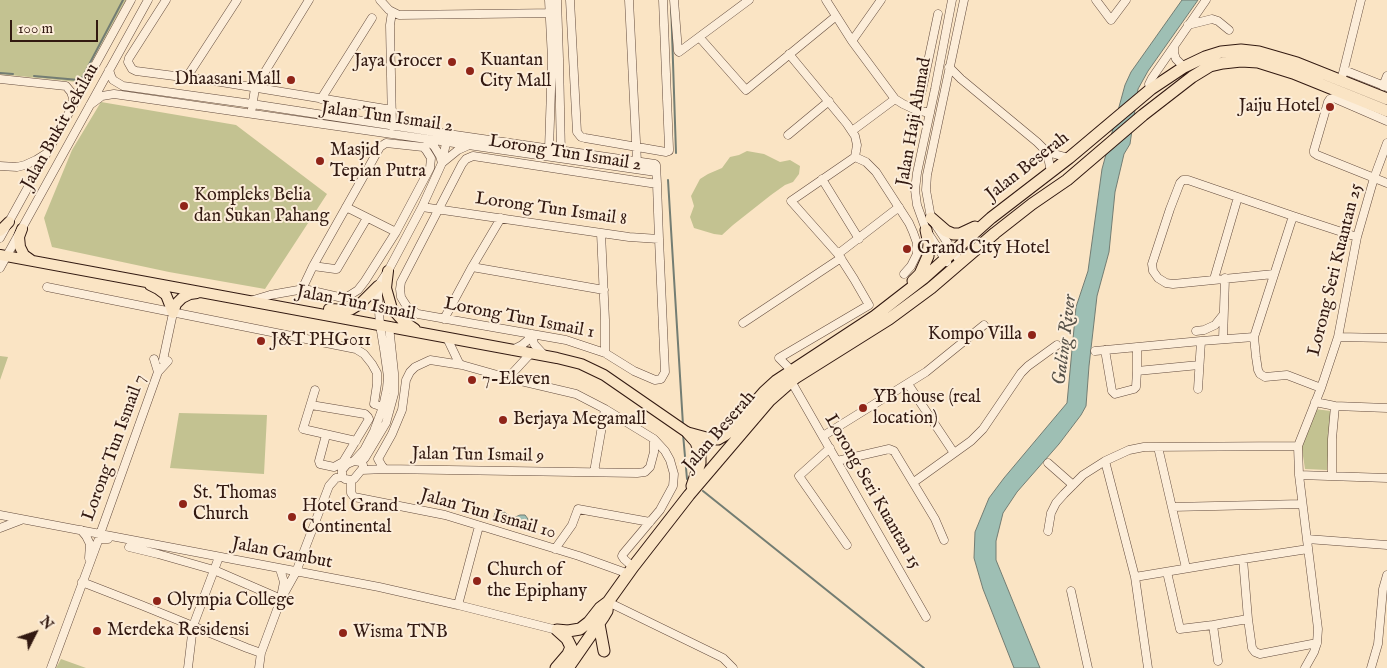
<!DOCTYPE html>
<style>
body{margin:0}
#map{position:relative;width:1387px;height:668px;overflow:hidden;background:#fae4c4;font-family:"IM FELL English",serif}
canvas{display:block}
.north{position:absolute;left:10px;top:608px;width:50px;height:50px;-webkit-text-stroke:4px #fcedd9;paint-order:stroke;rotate:49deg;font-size:14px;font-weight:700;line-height:20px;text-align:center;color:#321911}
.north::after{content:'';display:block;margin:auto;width:18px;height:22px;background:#321911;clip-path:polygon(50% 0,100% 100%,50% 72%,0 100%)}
.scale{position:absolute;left:10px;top:20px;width:88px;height:22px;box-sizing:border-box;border:2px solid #321911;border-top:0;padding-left:6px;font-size:15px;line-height:18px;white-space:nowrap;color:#321911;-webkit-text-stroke:4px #fcedd9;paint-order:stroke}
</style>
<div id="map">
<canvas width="1387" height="668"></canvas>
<div class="north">N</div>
<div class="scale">100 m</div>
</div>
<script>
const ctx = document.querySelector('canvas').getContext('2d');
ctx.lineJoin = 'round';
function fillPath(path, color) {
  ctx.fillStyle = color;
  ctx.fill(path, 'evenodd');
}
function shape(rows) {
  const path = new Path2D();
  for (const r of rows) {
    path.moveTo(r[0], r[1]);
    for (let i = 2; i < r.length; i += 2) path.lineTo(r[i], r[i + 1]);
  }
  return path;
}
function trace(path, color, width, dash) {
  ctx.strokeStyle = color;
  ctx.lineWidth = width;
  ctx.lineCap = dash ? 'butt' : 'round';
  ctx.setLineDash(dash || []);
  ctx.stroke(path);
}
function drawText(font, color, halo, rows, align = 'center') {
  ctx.font = font + ' "IM FELL English",serif';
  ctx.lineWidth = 4;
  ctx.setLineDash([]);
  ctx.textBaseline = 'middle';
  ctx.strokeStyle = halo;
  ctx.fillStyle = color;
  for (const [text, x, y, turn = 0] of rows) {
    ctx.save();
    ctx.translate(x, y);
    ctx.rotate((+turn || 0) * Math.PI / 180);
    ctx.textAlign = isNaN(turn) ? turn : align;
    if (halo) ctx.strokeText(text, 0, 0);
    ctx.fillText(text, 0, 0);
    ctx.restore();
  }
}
fillPath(shape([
 [0,0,126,0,81,80,77,82,0,74],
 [101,102,236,125,327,194,265,289,169,272,52,247,44,218,72,150],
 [747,151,764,154,780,162,790,160,800,166,799,174,793,182,785,185,771,195,733,225,722,235,714,234,694,228,690,217,694,206,691,196,700,179,708,174,722,168,730,157,739,155],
 [0,356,8,357,0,380],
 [1315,409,1331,411,1327,470,1305,469,1301,443],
 [179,413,267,415,264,474,170,468],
 [61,659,86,668,56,668]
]), '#c3c291');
const water = shape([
 [1182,0,1198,0,1148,71,1138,89,1130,144,1124,154,1115,192,1109,252,1097,296,1089,366,1086,406,1081,415,1059,444,1017,492,1003,513,996,541,996,560,1040,668,1014,668,983,589,974,558,975,532,989,498,1004,478,1067,403,1076,307,1088,271,1102,169,1125,85,1131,72,1182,0],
 [497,512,501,513,504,512,513,518,520,515,525,515,528,519,527,524,520,529,517,528,511,524,505,524,500,520,494,517,495,513,497,512]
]);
fillPath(water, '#9ebfb4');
trace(water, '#737d73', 1);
trace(shape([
 [671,2,676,153],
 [0,73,13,74],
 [34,76,79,80,82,78,123,0],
 [668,180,683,425],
 [683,434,687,479],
 [703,491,924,668]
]), '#737d73', 2);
const minor = shape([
 [166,0,129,58,128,62,132,69,136,71,221,82,392,110],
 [380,0,389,10,399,15,557,13],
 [549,0,552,59,549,149],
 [557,0,559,59,561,155],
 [570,0,577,132,581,137,585,138,666,152,669,151,669,148,663,0],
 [629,0,637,162],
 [674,0,678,51,679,52,749,0],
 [826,0,852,41,895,99,903,104,916,110,930,113],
 [1096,0,1111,20,1126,0],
 [392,12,390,25,392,126],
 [1188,25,1212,19,1218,21,1229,30],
 [700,38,746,90,835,17],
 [852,41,881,0],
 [1174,47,1174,53,1176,59,1184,67],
 [789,54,847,124,855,136,857,145,855,157,791,201,838,254,854,279,869,305,779,358,791,370],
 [949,67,961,79,1037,142,1047,152,1069,158],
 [109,70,111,76,113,80,123,86,252,104,448,134,655,164,656,165,657,184,659,239,665,372,661,379,655,380,634,371,605,353,566,340,418,314,408,308,404,302,401,297,400,289,401,282,462,164,466,159,473,156,657,184],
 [1344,70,1387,87],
 [187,77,237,0],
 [0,79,66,86,71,92,73,98,73,105],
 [1341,81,1361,0],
 [1383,86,1387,76],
 [1151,89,1149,84,1152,78,1206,0],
 [321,99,372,18],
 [90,105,102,96,114,94,656,172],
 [252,108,255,88,309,0],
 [916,110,922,90,938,14],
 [1387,121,1334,98,1330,99,1328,102,1314,150,1314,153,1317,155,1387,183],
 [852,131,895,99],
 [788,135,829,101],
 [427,141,434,146,440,156,442,163],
 [1047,152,1051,172],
 [855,157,866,162,876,172,909,223,913,232,917,243,917,254,911,266,904,274],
 [442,163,458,150,467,146],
 [0,166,17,167,25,165,36,160,47,153],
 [822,179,859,239],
 [346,207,396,232],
 [422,207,629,237,659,239],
 [1293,216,1254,337,1256,357,1258,370,1260,374,1265,377,1287,375,1321,388],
 [601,233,605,320,605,353],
 [0,238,131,0],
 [838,254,899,207],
 [947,262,926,230,917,205,915,190,917,173,935,89,952,0],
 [961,263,931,218,926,190,927,175,964,0],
 [313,266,335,269,337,269,367,218],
 [472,267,604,290],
 [0,268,148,0],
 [1274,274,1173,284,1166,283,1158,278,1153,271,1152,264,1170,209,1180,183,1183,180,1188,180,1293,216,1357,237],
 [1214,279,1238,197],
 [47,287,356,349,364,354,372,364,377,373,377,384,374,404,383,407],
 [250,301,270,295,304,289,343,298,347,297,358,290,365,281,396,232,430,168,431,158,426,150,423,147,386,143,380,147,313,266,304,285,304,289],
 [444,319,472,267,501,218],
 [743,323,841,258],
 [1196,331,1204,330,1215,325,1223,315],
 [532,334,534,344,544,355],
 [1338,337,1387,338],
 [447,338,459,363,462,365],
 [1223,339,1225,278],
 [1137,347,1137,371,1199,365],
 [512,350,522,345,528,340,532,334],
 [1105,350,1112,391,1115,394,1134,389,1136,387,1137,371],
 [1095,351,1201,341,1254,337],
 [154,359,158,372],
 [163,360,173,313],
 [508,378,531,353],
 [791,381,926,617],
 [908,384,954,453],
 [1198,389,1201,341],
 [315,390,303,429,356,441],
 [1315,402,1335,406,1387,408],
 [311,405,365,414,368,417,369,419,343,462,334,467,320,464,319,461,326,435],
 [823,436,926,372,984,325],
 [1158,447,1186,568],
 [830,448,799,476,847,545],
 [354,461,364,450,374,431,383,407,387,388,388,377,384,349,380,325,378,298,378,286,388,271,422,207,442,163,447,138],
 [354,461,361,462,363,465,363,468,354,479,351,480,345,479,342,477,342,470,347,464,354,461],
 [837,461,889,449,894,451,935,519,944,540],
 [1105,461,1135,577,1148,668],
 [361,462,365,458,386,423,394,394,394,373,389,326],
 [1048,463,1073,485],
 [362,470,385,469,637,473,645,472,650,467,654,452,654,439,605,409,576,394,508,378,462,365,430,360,415,367,410,372,406,380,402,410,392,434,378,459,382,466,385,469],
 [594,472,605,409],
 [1299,475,1387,478],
 [1332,475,1332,439,1335,406],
 [351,480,351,493,354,497,445,515,579,556,629,574],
 [914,482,971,441,983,429,1021,373,1028,366,1057,345],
 [1172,507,1302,504],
 [0,515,379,587,458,605,557,630],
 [0,528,21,520],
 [81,530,86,536,90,544,89,558],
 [1048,531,1051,513,1056,503,1064,494,1083,475,1105,461,1129,450,1144,447,1298,446],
 [100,534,158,372,168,361],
 [1307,539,1387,545],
 [129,547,158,554,214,570,281,599],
 [555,549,572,525,578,509,650,522],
 [1243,559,1248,619,1252,648,1255,652,1260,654,1317,643],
 [633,567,624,559,622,556,623,554,660,510,673,486,674,474,670,460,665,451,654,439],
 [280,569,284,582,282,592],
 [1167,572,1180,629,1213,625,1248,619],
 [1135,577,1243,559,1308,549],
 [82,582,141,605,247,648,261,653],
 [1071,591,1088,668],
 [608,602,723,658,733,668],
 [458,605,479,526],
 [1213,625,1218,661],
 [51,668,98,541,101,539,108,539],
 [188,668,193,626,219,557],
 [259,668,261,653,281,599,296,572,329,486,336,478,342,477],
 [1305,668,1314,652,1317,643,1318,629,1299,475,1298,446,1321,388,1338,337,1357,237,1374,178,1387,143],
 [1371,668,1378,644,1383,589,1387,575]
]);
const major = shape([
 [22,229,19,237,20,247,24,255,31,260],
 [0,231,9,222],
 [0,255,557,358,581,364,604,375,688,433],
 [388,271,386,288,392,309,402,320,415,329],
 [150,285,158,289,166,295,168,300,173,313],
 [329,309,350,310,360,304,378,286],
 [173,313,176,304,182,298,190,294,197,293]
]);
const highway = shape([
 [931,218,946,231,953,234,960,234,975,227],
 [913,281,920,274,928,256,929,244,926,230],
 [688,433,710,439,718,439,725,435,730,431,764,392,776,381,875,316,893,302,924,278,991,218,1069,158,1151,89,1184,67,1205,57,1221,52,1241,50,1259,52,1297,63,1387,99],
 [688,433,696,442,700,453,700,463,692,486],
 [599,624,604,651],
 [557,630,568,631,580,629,589,622,600,608,608,602],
 [556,668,568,654,571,647,567,639,557,630],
 [568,668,604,616,607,611,608,602,633,567,689,495,770,400,795,378,889,319,931,288,995,233,1032,204,1067,180,1143,115,1192,77,1210,66,1223,63,1241,61,1258,62,1293,73,1387,111]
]);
trace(minor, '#644c3e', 9);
trace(major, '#321911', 12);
trace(highway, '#321911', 13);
trace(minor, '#fcedd9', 8);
trace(major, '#fae4c4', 10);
trace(highway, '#fae4c4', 11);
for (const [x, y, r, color] of [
 [452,62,5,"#8f2418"],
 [470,71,5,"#8f2418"],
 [291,80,5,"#8f2418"],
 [1330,107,5,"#8f2418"],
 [320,161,5,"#8f2418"],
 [184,206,5,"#8f2418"],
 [907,249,5,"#8f2418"],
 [1032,335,5,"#8f2418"],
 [261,341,5,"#8f2418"],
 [472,380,5,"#8f2418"],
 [863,408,5,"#8f2418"],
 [503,420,5,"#8f2418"],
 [183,504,5,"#8f2418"],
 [292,517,5,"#8f2418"],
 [477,581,5,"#8f2418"],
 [157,601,5,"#8f2418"],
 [97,631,5,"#8f2418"],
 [343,633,5,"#8f2418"]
]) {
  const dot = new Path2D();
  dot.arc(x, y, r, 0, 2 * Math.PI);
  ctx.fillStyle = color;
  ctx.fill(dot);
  trace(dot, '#fcedd9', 2);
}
drawText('18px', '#321911', '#fcedd9', [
 ["Kuantan",480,61],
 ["City Mall",480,82],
 ["Jaya Grocer",442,62,"right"],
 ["Dhaasani Mall",281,80,"right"],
 ["Jaiju Hotel",1320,107,"right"],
 ["Masjid",330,151],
 ["Tepian Putra",330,172],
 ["Kompleks Belia",194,196],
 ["dan Sukan Pahang",194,217],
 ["Grand City Hotel",917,249],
 ["Kompo Villa",1022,335,"right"],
 ["J&T PHG011",271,341],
 ["7-Eleven",482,380],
 ["YB house (real",873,398],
 ["location)",873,419],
 ["Berjaya Megamall",513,420],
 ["St. Thomas",193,494],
 ["Church",193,515],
 ["Hotel Grand",302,507],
 ["Continental",302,528],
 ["Church of",487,571],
 ["the Epiphany",487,592],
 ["Olympia College",167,601],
 ["Merdeka Residensi",107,631],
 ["Wisma TNB",353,633]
], 'left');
drawText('18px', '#321911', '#fcedd9', [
 ["Jalan Tun Ismail 2",387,118,8],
 ["Jalan Haji Ahmad",915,122,-80],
 ["Jalan Bukit Sekilau",61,127,-61],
 ["Lorong Tun Ismail 2",565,154,9],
 ["Jalan Beserah",1028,167,-38],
 ["Lorong Tun Ismail 8",551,210,8],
 ["Lorong Seri Kuantan 25",1336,270,-76],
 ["Jalan Tun Ismail",356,304,11],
 ["Lorong Tun Ismail 1",519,319,11],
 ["Jalan Beserah",720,432,-49],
 ["Lorong Tun Ismail 7",115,448,-70],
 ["Jalan Tun Ismail 9",478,456,1],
 ["Lorong Seri Kuantan 15",872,492,60],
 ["Jalan Tun Ismail 10",488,515,16],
 ["Jalan Gambut",282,554,11]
]);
drawText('italic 19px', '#58534a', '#fcedd9', [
 ["Galing River",1066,340,-83]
]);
</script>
